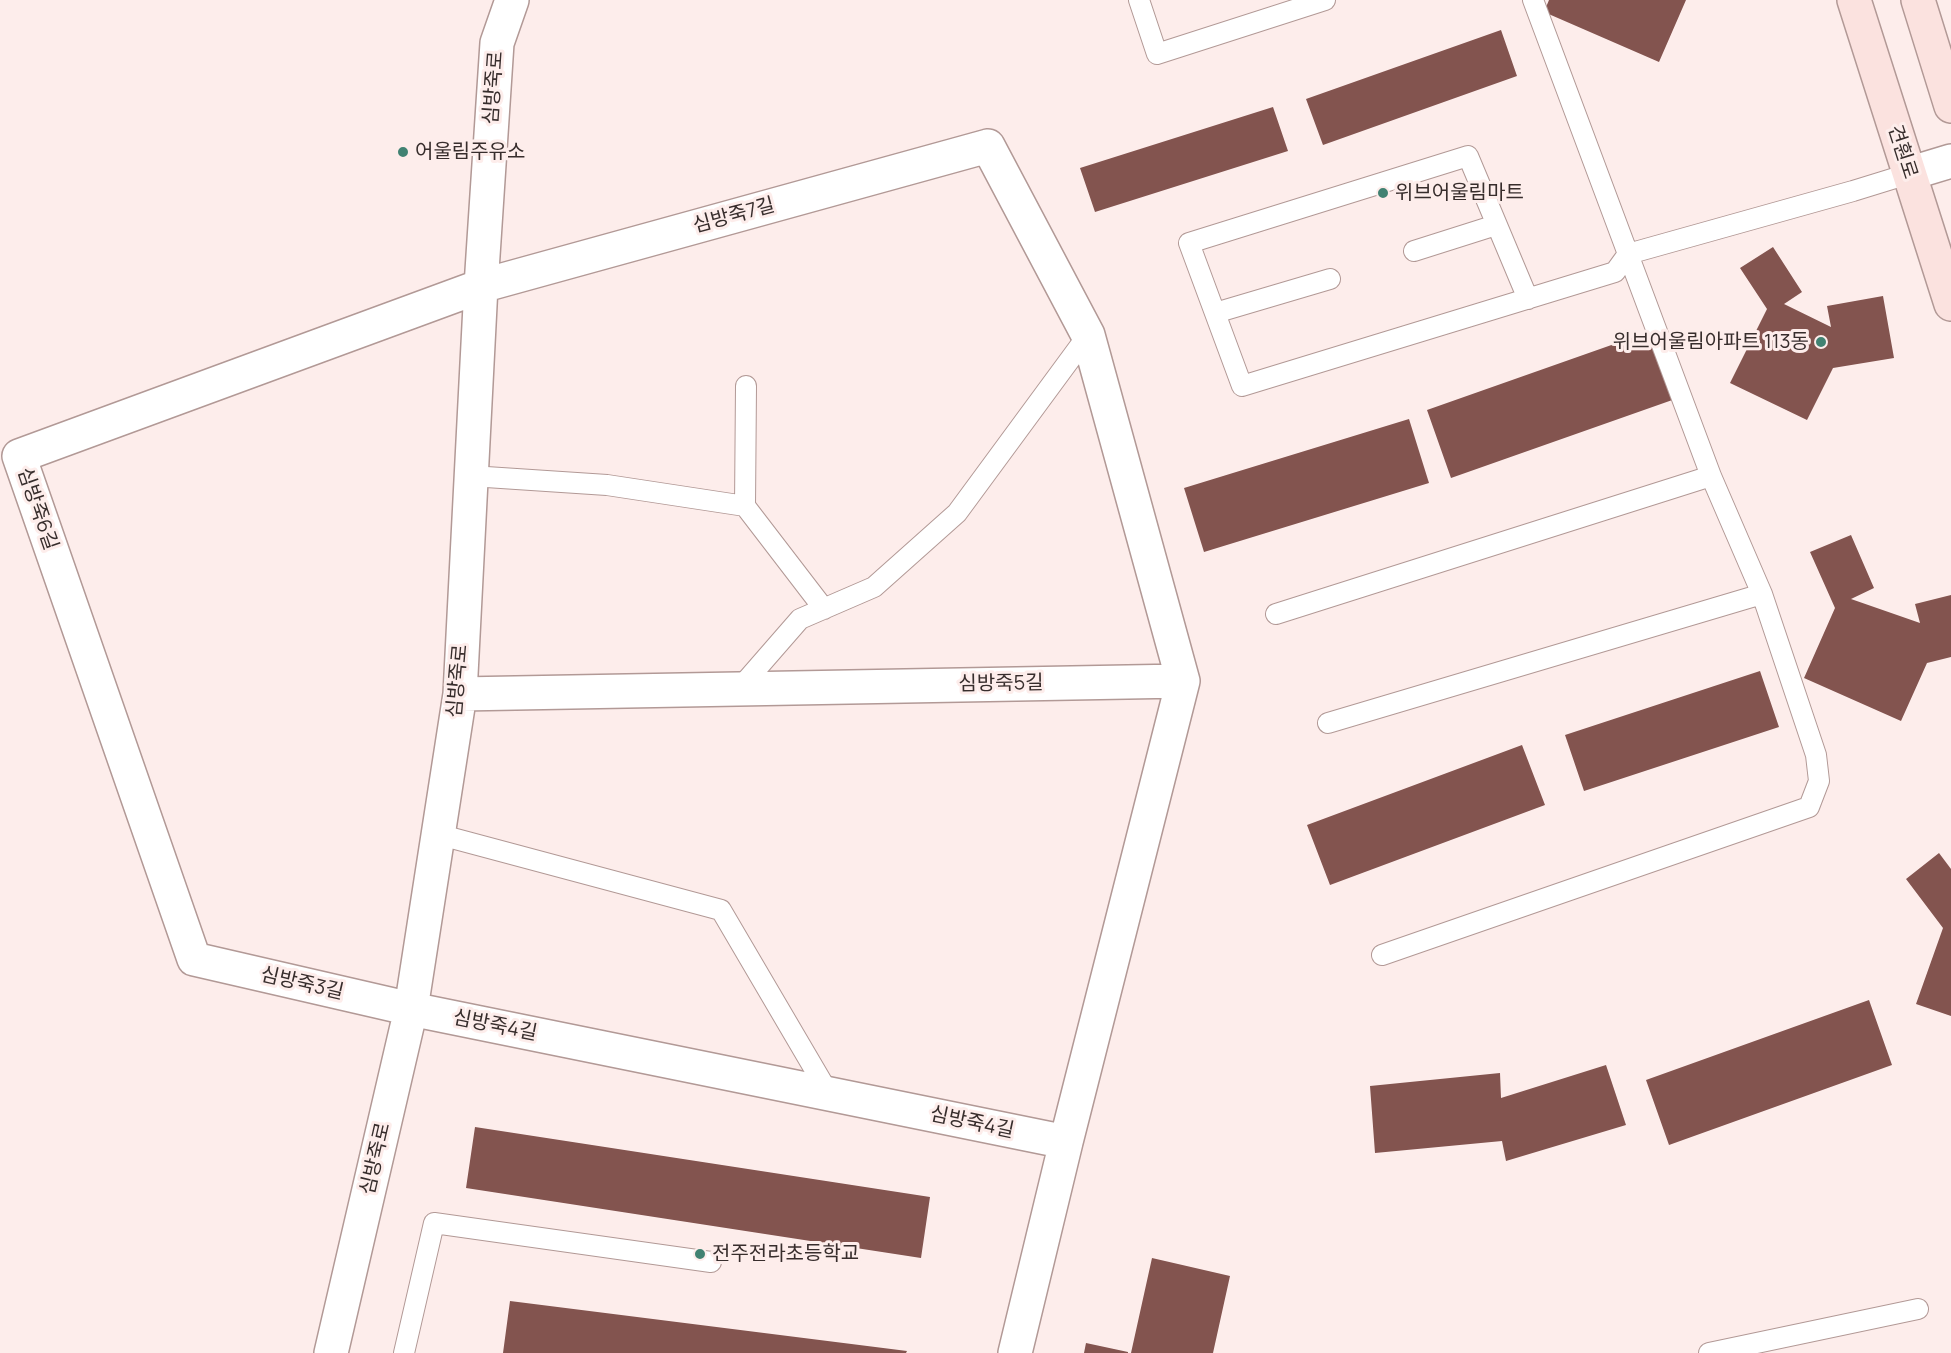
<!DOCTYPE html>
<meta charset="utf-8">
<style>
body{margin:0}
canvas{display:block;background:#fdedeb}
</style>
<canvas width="1951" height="1353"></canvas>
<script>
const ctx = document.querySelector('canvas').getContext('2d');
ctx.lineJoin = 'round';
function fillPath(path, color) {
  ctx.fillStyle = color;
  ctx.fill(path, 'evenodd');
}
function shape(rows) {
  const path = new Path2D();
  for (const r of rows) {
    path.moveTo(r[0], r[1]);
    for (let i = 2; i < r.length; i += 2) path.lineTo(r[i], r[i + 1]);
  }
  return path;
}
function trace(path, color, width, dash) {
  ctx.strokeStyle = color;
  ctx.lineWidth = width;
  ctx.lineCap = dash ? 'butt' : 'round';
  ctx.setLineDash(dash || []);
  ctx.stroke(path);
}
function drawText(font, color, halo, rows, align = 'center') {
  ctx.font = font + ' Manrope,"Noto Sans KR",sans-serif';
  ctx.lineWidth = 6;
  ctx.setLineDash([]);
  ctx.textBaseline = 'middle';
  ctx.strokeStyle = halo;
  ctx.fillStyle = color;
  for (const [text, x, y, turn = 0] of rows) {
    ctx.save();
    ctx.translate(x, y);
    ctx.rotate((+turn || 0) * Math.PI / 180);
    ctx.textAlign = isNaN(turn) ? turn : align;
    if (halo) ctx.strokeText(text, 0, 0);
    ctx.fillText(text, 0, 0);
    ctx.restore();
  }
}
fillPath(shape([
 [1549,0,1686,0,1659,62,1544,12],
 [1501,30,1517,76,1323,145,1306,99],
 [1273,107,1288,151,1095,212,1080,168],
 [1773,247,1802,292,1784,304,1831,327,1827,306,1883,296,1894,358,1833,368,1807,420,1730,383,1767,309,1740,268],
 [1654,330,1678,398,1451,478,1427,410],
 [1409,419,1429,483,1204,552,1184,488],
 [1851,535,1874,588,1851,599,1920,623,1915,604,1951,595,1951,657,1927,663,1901,721,1804,678,1835,608,1810,552],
 [1760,671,1779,727,1584,791,1565,735],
 [1522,745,1545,805,1330,885,1307,825],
 [1939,853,1951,869,1951,1016,1916,1004,1943,928,1906,879],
 [1869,1000,1892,1065,1669,1145,1646,1080],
 [1606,1065,1626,1125,1506,1161,1502,1141,1375,1153,1370,1086,1500,1073,1501,1098],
 [475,1127,930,1197,921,1258,466,1188],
 [1152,1258,1230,1276,1213,1353,1131,1353],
 [510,1301,907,1351,906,1353,503,1353],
 [1086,1343,1128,1352,1128,1353,1084,1353]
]), '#83544f');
const lane = shape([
 [1139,0,1157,54,1325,0],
 [1414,251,1496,225],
 [1528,299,1468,156,1189,243,1242,386,1615,272,1628,254,1853,191,1908,174],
 [1215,313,1330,279],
 [746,386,745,506,824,609],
 [471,476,607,485,745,506],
 [1276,614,1711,476],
 [739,689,800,619,874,587,957,513,1088,335],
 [1328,723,1762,594],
 [437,834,721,910,829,1094],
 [1382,955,1809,807,1819,781,1816,755,1762,594,1711,476,1533,0],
 [404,1353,434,1223,711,1262],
 [1709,1353,1918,1309]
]);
const street = shape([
 [988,146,1088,335,1183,681,1066,1142,411,1009,194,959,19,456,481,286,988,146],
 [1908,174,1951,161],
 [460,694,1183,681],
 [331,1353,411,1009,460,694,481,286,497,43,512,0],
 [1015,1353,1066,1142]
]);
const secondary = shape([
 [1854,0,1951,304],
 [1918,0,1951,106]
]);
trace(lane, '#b29996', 22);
trace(street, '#b29996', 36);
trace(secondary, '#b29996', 36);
trace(lane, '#fff', 20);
trace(street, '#fff', 33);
trace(secondary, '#fbe2df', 33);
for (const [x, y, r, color] of [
 [403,152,6,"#418272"],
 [1383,193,6,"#418272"],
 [1821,342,6,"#418272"],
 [700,1254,6,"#418272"]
]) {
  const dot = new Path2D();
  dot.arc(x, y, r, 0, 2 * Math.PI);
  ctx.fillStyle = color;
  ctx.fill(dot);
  trace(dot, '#fdedeb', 2);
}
drawText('20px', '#372d2c', '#fdedeb', [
 ["심방죽로",494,88,-86],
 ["견훤로",1902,152,72],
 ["심방죽7길",734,216,-15],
 ["심방죽6길",37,509,71],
 ["심방죽로",458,681,-85],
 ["심방죽5길",1001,684,-1],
 ["심방죽3길",302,984,13],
 ["심방죽4길",495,1026,11],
 ["심방죽4길",972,1123,12],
 ["심방죽로",376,1159,-77]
]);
drawText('20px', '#372d2c', '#fdedeb', [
 ["어울림주유소",415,152],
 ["위브어울림마트",1395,193],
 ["위브어울림아파트 113동",1809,342,"right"],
 ["전주전라초등학교",712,1254]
], 'left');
</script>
